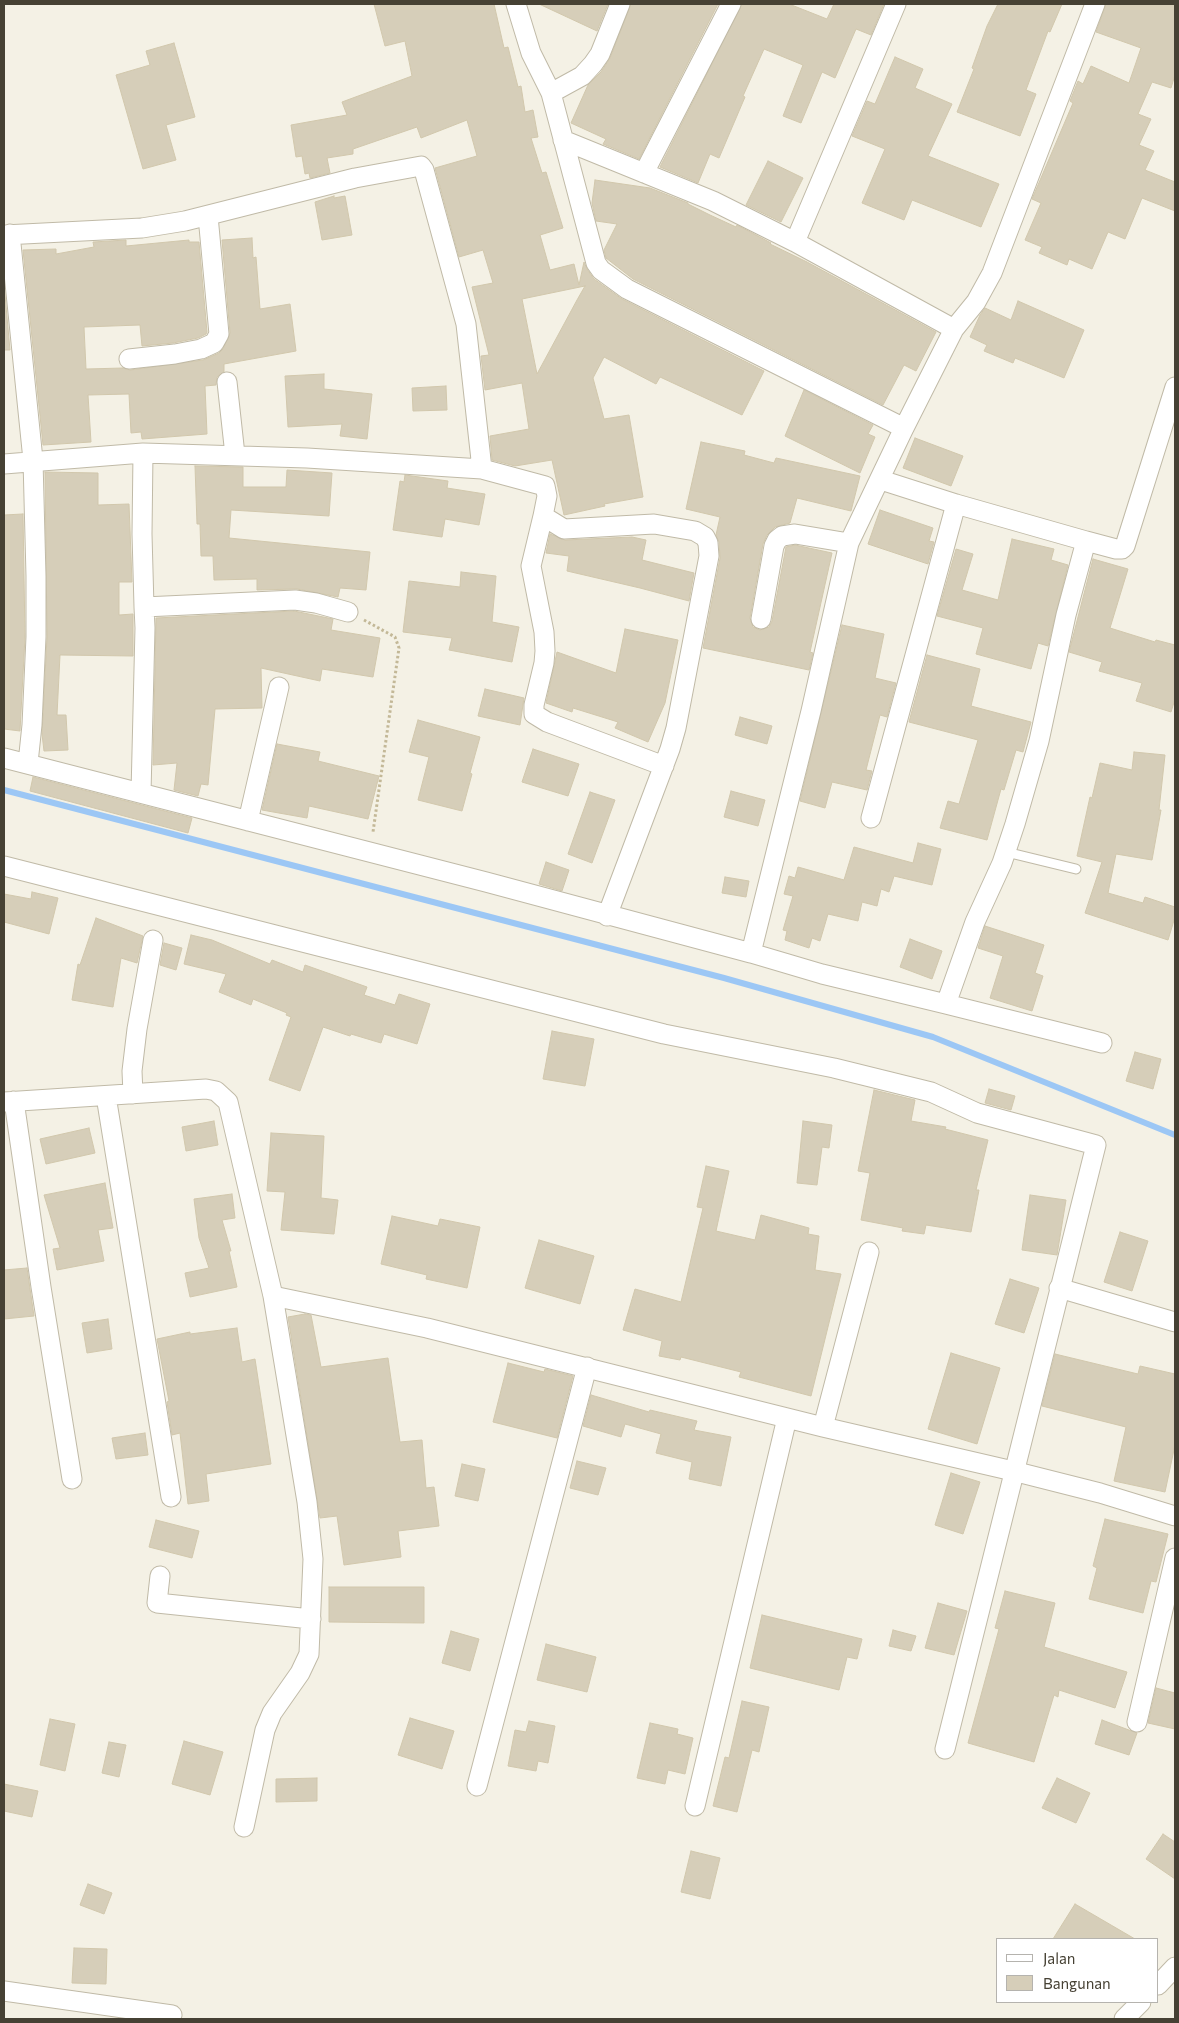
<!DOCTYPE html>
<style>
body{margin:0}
#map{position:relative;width:1179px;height:2023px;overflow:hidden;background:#f4f1e5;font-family:Commissioner,sans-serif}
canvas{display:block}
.frame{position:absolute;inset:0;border:5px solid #464134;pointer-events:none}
.legend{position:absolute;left:996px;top:1938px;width:162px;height:65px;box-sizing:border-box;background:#fff;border:1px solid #b5b3ae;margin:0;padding:6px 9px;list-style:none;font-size:15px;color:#464134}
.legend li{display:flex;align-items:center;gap:10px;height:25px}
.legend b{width:25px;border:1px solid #b5b3ae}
</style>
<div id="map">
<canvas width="1179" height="2023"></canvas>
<div class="frame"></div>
<ul class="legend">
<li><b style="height:6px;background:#fff"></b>Jalan</li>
<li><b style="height:14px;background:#d6ceb9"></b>Bangunan</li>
</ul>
</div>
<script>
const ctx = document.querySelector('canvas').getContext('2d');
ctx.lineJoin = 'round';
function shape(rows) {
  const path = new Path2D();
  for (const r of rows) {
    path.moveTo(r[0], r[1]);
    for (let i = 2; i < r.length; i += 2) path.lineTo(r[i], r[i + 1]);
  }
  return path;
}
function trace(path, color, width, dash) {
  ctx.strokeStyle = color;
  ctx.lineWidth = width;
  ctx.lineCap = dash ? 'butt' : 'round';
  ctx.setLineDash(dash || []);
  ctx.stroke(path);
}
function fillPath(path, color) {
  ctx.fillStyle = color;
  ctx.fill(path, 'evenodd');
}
trace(shape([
 [4,790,724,978,933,1037,1175,1135]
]), '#9cc7f5', 6);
const building = shape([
 [374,4,494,4,504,48,508,47,518,87,521,86,525,112,533,110,538,137,531,138,542,173,546,172,563,228,540,235,550,270,574,264,579,285,584,262,587,269,594,279,622,299,764,371,742,415,660,377,656,384,604,357,593,378,604,419,629,415,643,497,604,504,605,506,564,515,552,460,515,466,492,460,490,436,529,429,522,383,485,390,481,356,489,355,472,287,493,283,483,250,459,257,435,168,477,156,467,120,421,138,417,127,353,149,353,154,327,158,330,173,310,178,309,173,305,174,302,156,296,157,291,125,347,115,342,102,412,76,405,41,385,46,374,4],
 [585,286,577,300,537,374,522,299,585,286],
 [539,4,608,4,597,31,539,4],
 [631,4,718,4,639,159,603,144,606,139,571,123,588,85,601,72,610,58,631,4],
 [742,4,789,4,827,19,834,4,884,4,871,35,856,29,835,78,822,72,801,123,783,116,803,65,764,49,743,96,745,97,719,158,710,154,698,183,660,167,742,4],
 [998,4,1062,4,1050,32,1048,31,1026,90,1036,94,1020,136,957,112,974,69,972,68,987,26,998,4],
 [1106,4,1175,4,1175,75,1171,88,1152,82,1138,114,1151,119,1139,145,1154,151,1145,170,1175,182,1175,211,1142,198,1125,239,1108,232,1092,269,1069,259,1067,265,1039,253,1042,247,1025,240,1041,203,1032,199,1073,103,1070,101,1078,81,1083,84,1091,66,1129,83,1141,48,1096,32,1106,4],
 [174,43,195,117,166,125,176,160,143,169,116,75,150,65,146,51,174,43],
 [895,57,923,69,915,88,952,104,928,156,999,184,981,227,912,200,904,220,862,203,885,149,852,136,867,101,875,104,895,57],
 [768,161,803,178,781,222,746,205,768,161],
 [595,180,650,188,688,203,688,204,710,215,736,227,737,225,771,243,770,244,807,262,936,332,916,371,904,365,883,405,633,279,606,258,604,250,617,224,596,221,592,203,595,180],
 [334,196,334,198,345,196,352,235,322,240,315,202,334,196],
 [252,238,253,258,256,257,260,309,290,304,296,351,224,364,224,372,217,377,216,385,205,386,207,434,142,439,141,432,131,433,129,394,88,395,91,442,43,445,23,250,56,249,56,254,94,247,93,242,126,240,126,246,189,240,189,242,199,242,207,332,206,334,198,338,173,343,142,346,140,325,84,327,86,369,123,368,130,370,203,360,219,353,223,349,230,333,222,240,252,238],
 [4,284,10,350,4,350,4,284],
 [1018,301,1084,330,1064,378,1015,358,1013,363,984,351,987,345,970,337,980,315,985,308,1011,320,1018,301],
 [324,374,324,389,372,394,367,439,340,436,342,424,288,427,285,376,324,374],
 [446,386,447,410,413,411,412,388,446,386],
 [804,390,873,425,868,434,875,437,860,473,785,436,804,390],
 [915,438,963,456,951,486,903,468,915,438],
 [701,442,745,451,744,455,774,463,776,458,860,476,851,511,797,498,790,523,775,527,767,535,763,544,750,618,753,627,760,630,769,627,772,621,786,547,795,545,832,553,810,652,813,653,809,670,703,648,720,558,719,542,716,535,720,517,686,509,701,442],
 [195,466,243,467,243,487,286,487,287,470,332,473,329,516,231,510,229,538,370,552,366,590,340,588,338,597,297,589,257,590,257,579,214,580,213,556,201,556,200,524,197,524,195,466],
 [45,472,98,473,98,505,129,504,132,582,119,582,119,615,133,614,133,656,60,655,57,715,66,715,68,750,44,751,42,734,47,637,45,472],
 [405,475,448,481,447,488,485,494,479,525,445,519,442,537,393,530,400,481,404,482,405,475],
 [880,510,933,528,929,541,934,542,928,564,868,544,880,510],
 [23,514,25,637,20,731,4,729,4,515,23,514],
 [550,534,565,540,632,537,646,540,642,560,694,573,689,601,640,588,567,571,569,556,546,553,550,534],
 [1012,539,1054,549,1051,560,1068,565,1048,646,1038,643,1031,669,976,654,983,628,937,616,956,549,973,554,962,590,998,600,1012,539],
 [1093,559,1128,569,1110,628,1155,642,1156,640,1175,645,1175,699,1171,712,1136,701,1142,683,1099,671,1102,662,1069,652,1093,559],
 [461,572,496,576,492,622,519,627,512,662,449,650,452,638,403,632,409,581,460,587,461,572],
 [294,611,333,619,331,630,380,638,373,677,322,669,320,681,261,668,262,708,215,709,208,785,201,784,198,796,174,790,177,763,153,765,156,618,294,611],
 [842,625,884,634,875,678,896,683,887,717,880,715,866,770,872,771,867,790,832,782,825,808,800,801,842,625],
 [625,629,678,640,665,703,648,742,615,728,618,722,573,708,572,712,546,703,557,652,616,673,625,629],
 [927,655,980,669,971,706,1031,722,1023,752,1016,750,1004,790,1001,789,987,840,940,828,948,801,959,804,978,740,909,722,927,655],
 [485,689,524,698,520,725,478,716,485,689],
 [740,717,772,726,767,744,735,735,740,717],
 [418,720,480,737,470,773,472,774,462,811,418,800,429,757,409,752,418,720],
 [277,744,320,752,318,761,379,776,368,819,309,806,307,818,262,810,277,744],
 [533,749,579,764,568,796,522,782,533,749],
 [1134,752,1165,755,1159,810,1161,810,1152,860,1116,854,1108,893,1143,903,1145,897,1175,907,1175,917,1168,940,1085,913,1102,862,1077,856,1090,797,1092,798,1100,763,1132,770,1134,752],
 [33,777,192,818,188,833,30,791,33,777],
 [731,791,765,800,758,826,724,817,731,791],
 [590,792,615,800,592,863,568,854,590,792],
 [918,843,941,849,932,885,894,876,889,892,881,889,877,906,862,902,858,921,828,914,820,941,812,938,809,948,785,940,787,931,783,930,793,896,784,894,789,876,795,878,798,867,844,880,854,847,913,863,918,843],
 [546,862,569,870,562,891,539,884,546,862],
 [725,877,749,881,746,897,722,893,725,877],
 [32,892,58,898,49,934,4,922,4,894,31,899,32,892],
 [96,918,143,936,137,963,121,958,113,1007,72,1000,78,964,80,965,96,918],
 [985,926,1044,945,1035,973,1043,976,1032,1011,990,998,1003,956,978,948,985,926],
 [191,935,212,940,270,964,272,960,303,972,305,965,367,987,364,995,395,1005,399,994,430,1004,417,1044,384,1034,381,1043,351,1034,350,1036,323,1027,300,1091,269,1080,291,1017,286,1015,287,1013,253,999,251,1005,219,992,226,974,184,964,191,935],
 [910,939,942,951,932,979,900,967,910,939],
 [164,943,182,948,176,970,160,965,164,943],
 [552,1031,594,1039,585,1086,543,1079,552,1031],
 [1135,1052,1161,1059,1153,1089,1126,1081,1135,1052],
 [989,1089,1015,1096,1011,1110,985,1103,989,1089],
 [874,1090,915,1100,911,1121,946,1127,945,1129,988,1140,976,1190,979,1190,971,1232,926,1225,924,1234,902,1231,903,1228,861,1220,870,1173,858,1171,874,1090],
 [214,1121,218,1145,186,1151,182,1127,214,1121],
 [803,1121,832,1125,829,1148,822,1147,817,1185,797,1183,803,1121],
 [89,1128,95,1153,46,1164,40,1139,89,1128],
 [271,1133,324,1136,321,1198,338,1200,334,1234,281,1230,285,1192,267,1191,271,1133],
 [706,1166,729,1171,716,1231,755,1240,761,1215,809,1228,808,1234,819,1236,815,1270,841,1274,811,1396,739,1377,741,1372,681,1357,680,1360,659,1356,662,1341,623,1330,635,1289,681,1302,703,1208,697,1207,706,1166],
 [105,1183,113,1228,98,1230,104,1261,57,1270,53,1249,60,1248,44,1195,105,1183],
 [232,1194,235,1218,222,1220,231,1251,229,1251,237,1287,190,1297,185,1273,209,1268,199,1238,194,1199,232,1194],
 [1030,1195,1066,1200,1057,1255,1022,1250,1030,1195],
 [392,1216,438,1226,440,1219,480,1227,467,1288,426,1279,427,1275,381,1264,392,1216],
 [1120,1232,1148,1241,1132,1291,1104,1282,1120,1232],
 [539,1240,594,1256,580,1304,525,1288,539,1240],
 [27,1268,34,1316,4,1319,4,1270,27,1268],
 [1010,1279,1039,1288,1024,1333,995,1324,1010,1279],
 [305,1314,311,1315,321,1367,388,1358,400,1442,422,1440,426,1488,434,1487,439,1526,398,1531,401,1557,344,1565,337,1516,320,1518,288,1317,305,1314],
 [108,1319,112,1349,87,1353,82,1323,108,1319],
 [237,1328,242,1362,255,1359,271,1464,206,1474,209,1501,188,1504,180,1433,172,1435,167,1402,169,1401,157,1339,190,1332,190,1334,237,1328],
 [951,1353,1000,1368,977,1444,928,1429,951,1353],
 [1055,1354,1138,1374,1140,1366,1175,1374,1175,1445,1165,1492,1114,1481,1126,1427,1042,1406,1055,1354],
 [508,1363,544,1372,545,1369,573,1376,557,1438,493,1422,508,1363],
 [591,1395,649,1412,650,1410,697,1421,694,1430,731,1437,721,1486,689,1479,692,1462,656,1453,661,1434,625,1424,621,1437,583,1426,591,1395],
 [145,1433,148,1455,116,1459,112,1438,145,1433],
 [577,1461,606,1468,598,1495,570,1488,577,1461],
 [462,1464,485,1469,478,1501,455,1496,462,1464],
 [951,1473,980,1482,963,1534,935,1525,951,1473],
 [1105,1519,1168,1534,1156,1582,1151,1581,1143,1613,1089,1599,1097,1568,1093,1566,1105,1519],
 [156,1520,199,1531,192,1558,149,1547,156,1520],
 [329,1587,424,1587,424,1623,329,1622,329,1587],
 [1005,1591,1055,1603,1044,1647,1127,1672,1115,1708,1059,1690,1058,1697,1054,1695,1034,1762,968,1743,999,1629,995,1628,1005,1591],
 [938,1603,967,1611,954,1655,925,1648,938,1603],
 [762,1615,862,1639,857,1659,847,1657,839,1690,750,1668,762,1615],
 [893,1630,916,1636,911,1651,889,1646,893,1630],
 [451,1631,479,1639,470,1671,442,1663,451,1631],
 [546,1644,596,1657,587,1692,537,1680,546,1644],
 [1156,1688,1175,1693,1175,1729,1148,1723,1156,1688],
 [742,1701,769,1707,759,1752,752,1750,737,1812,713,1806,725,1757,729,1758,742,1701],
 [410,1718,454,1731,442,1769,398,1755,410,1718],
 [50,1719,75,1724,65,1771,40,1765,50,1719],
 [1102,1720,1137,1733,1129,1755,1095,1744,1102,1720],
 [529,1721,555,1726,548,1763,538,1761,536,1771,508,1766,515,1730,526,1732,529,1721],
 [650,1723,678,1729,677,1734,693,1738,685,1774,668,1770,665,1784,637,1778,650,1723],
 [184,1741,223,1752,210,1795,172,1784,184,1741],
 [109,1742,126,1745,119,1777,102,1773,109,1742],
 [317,1778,317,1801,276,1802,276,1779,317,1778],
 [1057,1778,1090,1793,1076,1823,1042,1808,1057,1778],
 [4,1784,38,1791,32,1817,4,1811,4,1784],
 [1163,1834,1175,1842,1175,1879,1146,1859,1163,1834],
 [691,1851,720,1858,710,1899,681,1892,691,1851],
 [88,1884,112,1893,104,1914,80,1905,88,1884],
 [1075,1904,1135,1939,1053,1939,1075,1904],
 [74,1948,107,1949,106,1984,72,1983,74,1948]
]);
fillPath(building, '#d6ceb9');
trace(building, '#d1c7ac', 1);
const lane = shape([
 [1006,852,1076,869]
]);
const street = shape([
 [516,4,531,53,551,93,596,263,601,270,627,289,904,428,849,543,811,711,751,953,822,974,946,1004,975,922,1002,863,1015,824,1039,741,1066,615,1086,541,956,504,881,480],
 [551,93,582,76,593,64,600,54,620,4],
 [563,140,713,201,795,242,954,329,976,302,992,273,1095,4],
 [644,173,731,4],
 [10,234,33,460,36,576,36,637,32,725,28,763],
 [4,235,142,228,185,221,355,178,421,166,424,170,466,324,482,469],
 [795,242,896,4],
 [129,359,175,354,201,349,214,343,219,334,208,216],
 [227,382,235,455],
 [904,428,954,329],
 [143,453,142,534,144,607,295,600,316,603,348,612],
 [4,464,143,453,307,458,482,469,545,486,547,496,543,516,564,529,654,524,695,531,705,537,708,543,709,556,676,728,670,749,607,916],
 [543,516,531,566,544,632,545,651,544,663,534,705,534,714,547,722,664,766],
 [1086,541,1116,549,1122,549,1125,546,1175,387],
 [761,619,774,546,777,540,782,536,795,534,849,543],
 [4,758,486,882,751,953],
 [141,793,145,628,144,607],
 [871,818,956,504],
 [248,821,279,687],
 [4,866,664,1034,834,1068,931,1092,977,1113,1096,1145,945,1749],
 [946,1004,1102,1043],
 [133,1094,132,1071,137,1029,153,940],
 [106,1096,171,1497],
 [14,1101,41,1287,72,1479],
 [4,1102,206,1089,216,1091,228,1102,273,1296,307,1502,313,1559,309,1654,300,1673,272,1713,265,1730,244,1827],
 [1059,1288,1175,1322],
 [273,1296,427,1328,823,1427,1013,1471,1100,1493,1175,1516],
 [823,1427,869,1252],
 [160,1576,157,1603,311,1619],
 [1137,1722,1175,1558],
 [477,1786,587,1367],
 [695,1806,787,1418],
 [1158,1985,1175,1967],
 [4,1991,172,2015],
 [1124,2019,1141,2002]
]);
trace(lane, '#c0baa7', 11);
trace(street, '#c0baa7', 21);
trace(shape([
 [364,620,395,637,399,648,373,832]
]), '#c3b897', 3, [2.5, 2.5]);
trace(lane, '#fff', 9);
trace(street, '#fff', 19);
</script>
